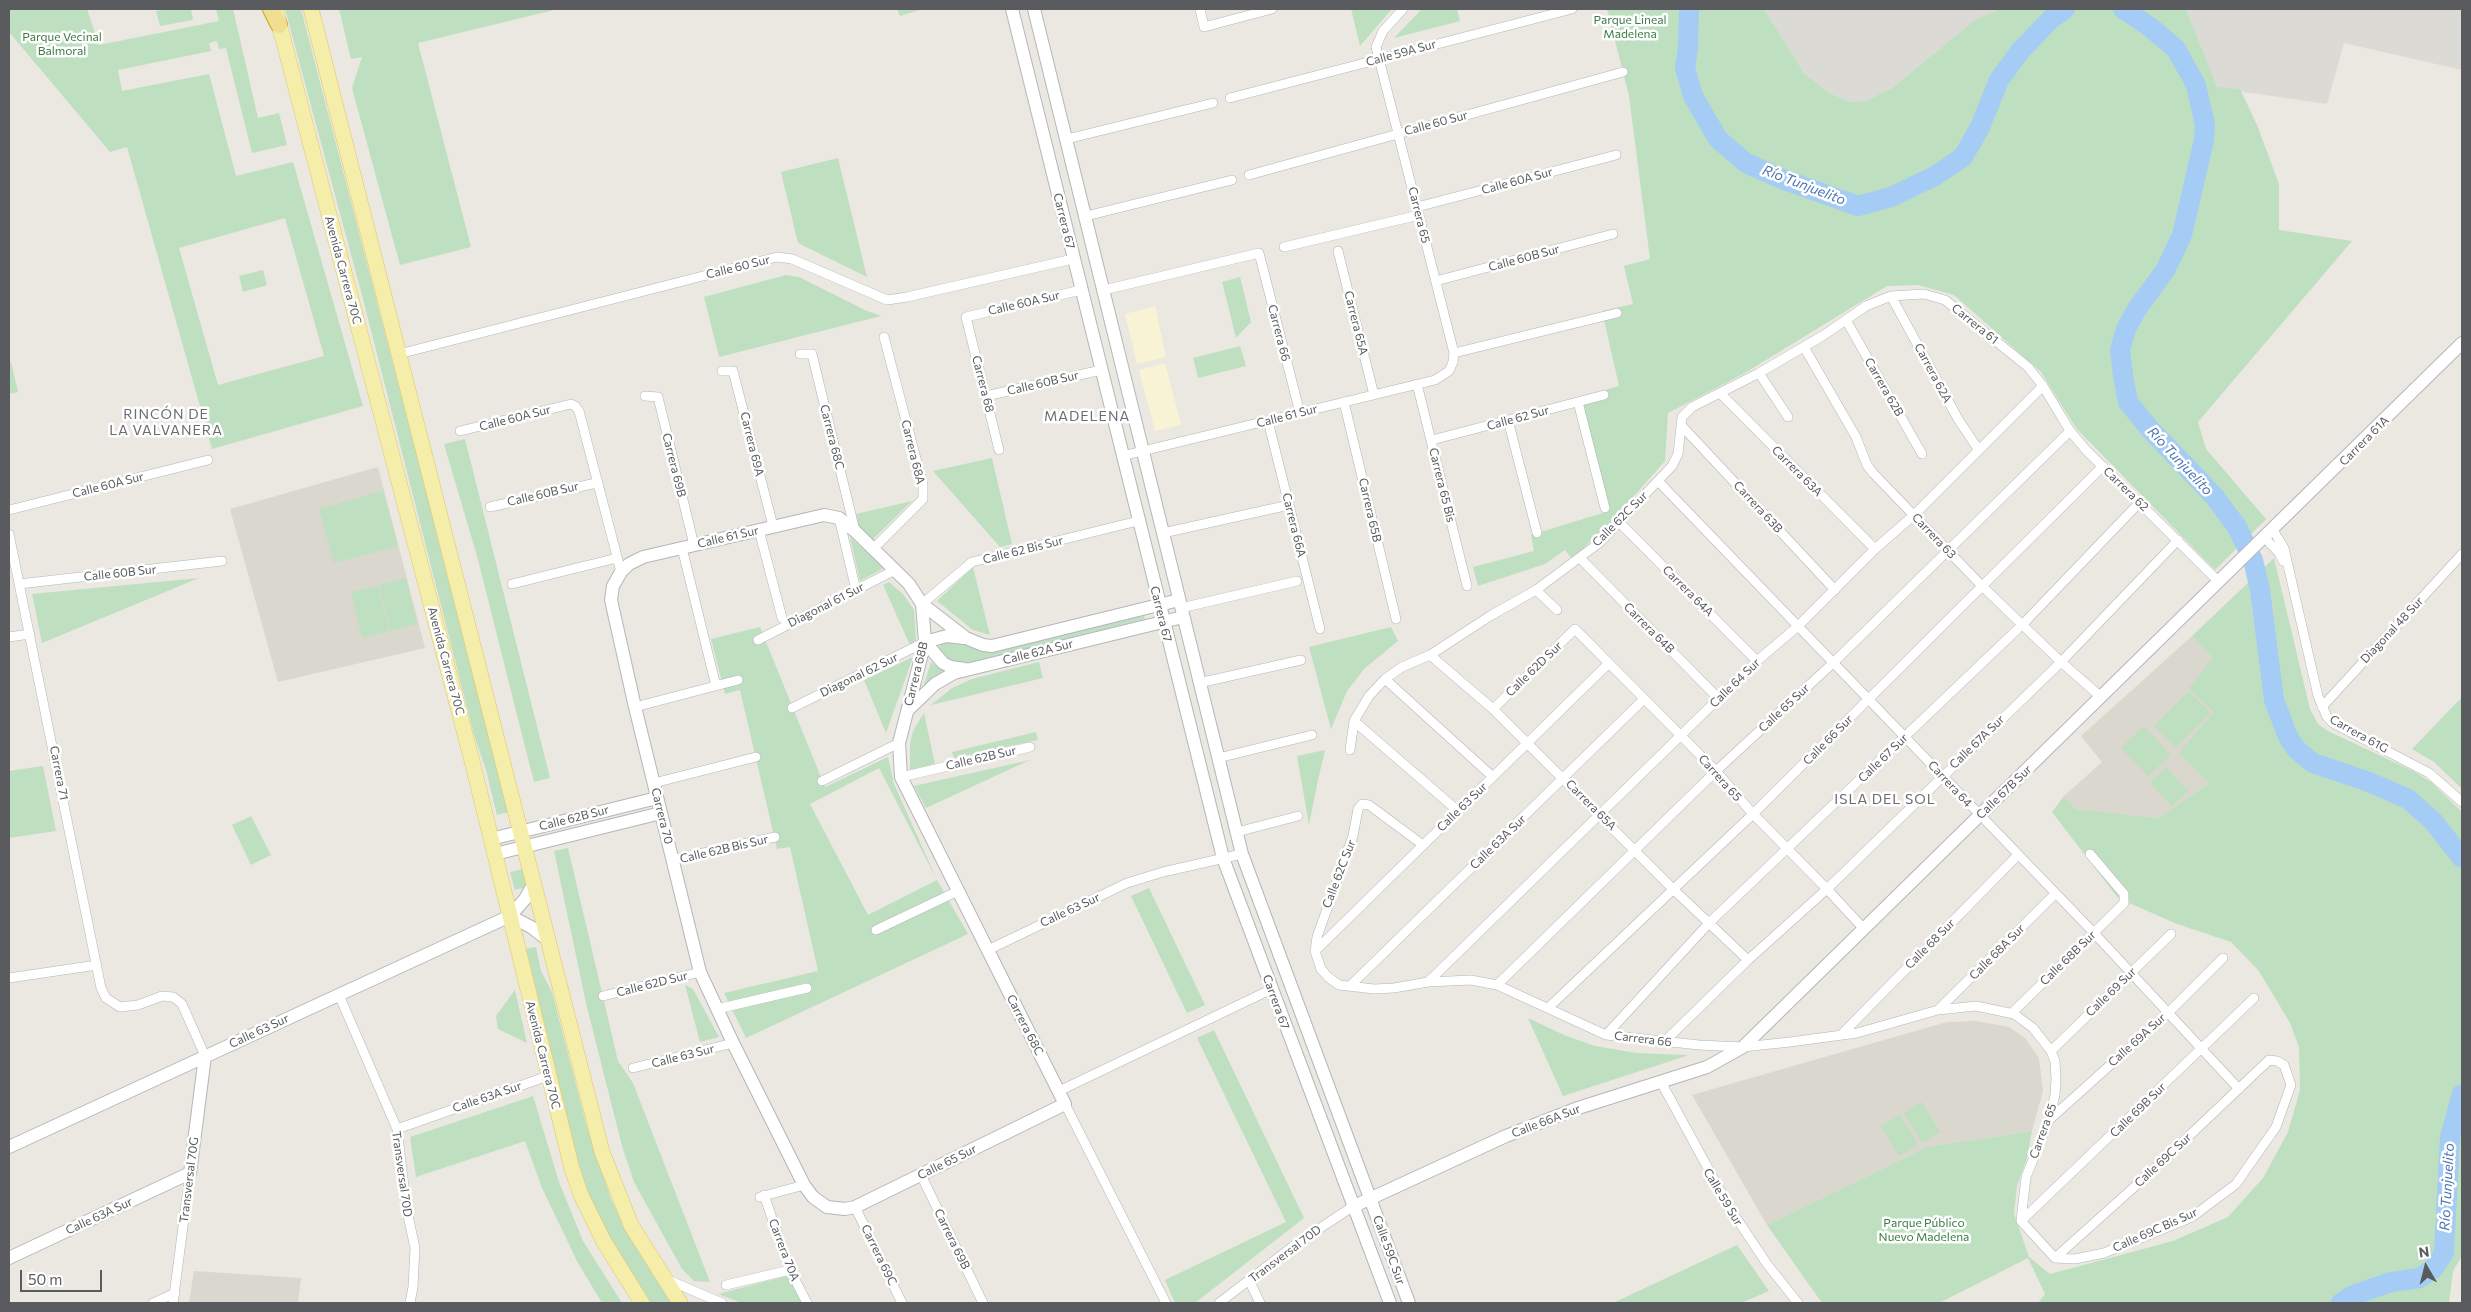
<!DOCTYPE html>
<meta charset="utf-8">
<style>
body{margin:0}
#map{position:relative;width:2471px;height:1312px;overflow:hidden;background:#eae8e0;font-family:Commissioner,sans-serif}
canvas{display:block}
.frame{position:absolute;inset:0;border:10px solid #595b5f;pointer-events:none}
.north{position:absolute;left:2401px;top:1242px;width:50px;height:50px;-webkit-text-stroke:4px #fff;paint-order:stroke;rotate:352deg;font-size:14px;font-weight:700;line-height:20px;text-align:center;color:#595b5f}
.north::after{content:'';display:block;margin:auto;width:18px;height:22px;background:#595b5f;clip-path:polygon(50% 0,100% 100%,50% 72%,0 100%)}
.scale{position:absolute;left:20px;top:1270px;width:82px;height:22px;box-sizing:border-box;border:2px solid #595b5f;border-top:0;padding-left:6px;font-size:15px;line-height:18px;white-space:nowrap;color:#595b5f;-webkit-text-stroke:4px #fff;paint-order:stroke}
</style>
<div id="map">
<canvas width="2471" height="1312"></canvas>
<div class="frame"></div>
<div class="north">N</div>
<div class="scale">50 m</div>
</div>
<script>
const ctx = document.querySelector('canvas').getContext('2d');
ctx.lineJoin = 'round';
function fillPath(path, color) {
  ctx.fillStyle = color;
  ctx.fill(path, 'evenodd');
}
function shape(rows) {
  const path = new Path2D();
  for (const r of rows) {
    path.moveTo(r[0], r[1]);
    for (let i = 2; i < r.length; i += 2) path.lineTo(r[i], r[i + 1]);
  }
  return path;
}
function trace(path, color, width, dash) {
  ctx.strokeStyle = color;
  ctx.lineWidth = width;
  ctx.lineCap = dash ? 'butt' : 'round';
  ctx.setLineDash(dash || []);
  ctx.stroke(path);
}
function drawText(font, color, halo, rows, align = 'center') {
  ctx.font = font + ' Commissioner,sans-serif';
  ctx.lineWidth = 5;
  ctx.setLineDash([]);
  ctx.textBaseline = 'middle';
  ctx.strokeStyle = halo;
  ctx.fillStyle = color;
  for (const [text, x, y, turn = 0] of rows) {
    ctx.save();
    ctx.translate(x, y);
    ctx.rotate((+turn || 0) * Math.PI / 180);
    ctx.textAlign = isNaN(turn) ? turn : align;
    if (halo) ctx.strokeText(text, 0, 0);
    ctx.fillText(text, 0, 0);
    ctx.restore();
  }
}
fillPath(shape([
 [1155,306,1166,357,1137,364,1125,314],
 [1165,363,1181,425,1155,431,1139,370]
]), '#f9f3d6');
fillPath(shape([
 [1764,9,1999,9,1975,20,1892,88,1866,101,1851,102,1829,93,1804,73],
 [2186,9,2462,9,2462,70,2344,43,2327,104,2217,88]
]), '#dbdad4');
fillPath(shape([
 [378,467,425,648,278,682,230,509],
 [2192,636,2213,658,2215,712,2209,783,2159,818,2076,809,2064,796,2102,762,2081,736],
 [1976,1021,2009,1027,2025,1038,2039,1058,2043,1091,2032,1131,1927,1147,1767,1225,1692,1095,1947,1022],
 [194,1271,301,1278,298,1303,189,1303]
]), '#dad7ce');
fillPath(shape([
 [9,9,87,9,99,45,219,21,216,9,233,9,258,118,279,113,287,145,252,153,226,48,219,49,217,41,209,43,211,51,118,70,122,91,209,74,236,176,293,162,363,406,212,449,127,147,110,152,9,32],
 [285,218,324,356,218,385,179,248],
 [166,9,191,9,193,20,160,26,156,11],
 [285,9,301,9,509,812,497,815,486,770,474,735,363,299],
 [339,9,558,9,418,43,471,247,400,265,352,88,362,57,351,59],
 [897,9,922,9,900,16],
 [1351,9,1392,9,1360,46],
 [1422,9,1457,9,1460,21,1394,38],
 [1607,9,1764,9,1804,73,1829,93,1851,102,1866,101,1892,88,1975,20,1999,9,2186,9,2217,87,2240,89,2257,125,2279,184,2279,230,2352,241,2198,422,2206,449,2266,519,2215,570,2076,428,2041,372,1954,295,1918,285,1887,286,1743,374,1668,413,1665,461,1611,522,1572,559,1565,550,1545,564,1478,586,1473,567,1534,551,1531,535,1609,511,1579,397,1619,386,1602,311,1633,304,1624,266,1650,259,1629,96],
 [838,158,867,277,798,243,781,172],
 [263,270,267,285,243,292,239,276],
 [786,275,799,277,865,310,881,316,719,357,704,297],
 [1240,277,1251,322,1236,338,1222,282],
 [1240,346,1246,366,1198,378,1193,358],
 [9,362,11,362,18,392,9,394],
 [465,439,550,778,534,782,477,556,444,444],
 [992,458,1012,544,1000,547,933,471],
 [383,491,398,546,334,563,319,509],
 [912,501,872,540,859,527,856,514],
 [850,537,884,568,860,581],
 [2274,558,2310,709,2318,724,2328,731,2413,771,2431,782,2462,812,2462,1256,2453,1271,2449,1303,2038,1303,2045,1294,2028,1258,1939,1303,1822,1303,1767,1225,1927,1147,2032,1131,2027,1158,2017,1186,2014,1214,2029,1257,2050,1274,2173,1241,2228,1217,2263,1178,2288,1132,2300,1090,2299,1047,2290,1023,2259,971,2231,942,2177,924,2118,898,2052,812,2064,796,2076,809,2159,818,2209,783,2179,753,2214,712,2189,688,2213,658,2192,636],
 [973,567,990,635,973,630,937,601],
 [199,578,42,643,32,594],
 [406,578,417,624,390,631,379,585],
 [889,582,903,594,914,610,916,640,910,645,883,585],
 [378,586,389,631,362,638,351,592],
 [1144,615,1145,619,969,663,956,662,944,657,939,647,942,643,948,641,996,651],
 [760,627,825,787,888,757,894,784,937,880,968,934,746,1038,724,993,818,971,790,847,777,849,740,690,725,694,711,639],
 [879,768,937,880,868,915,810,804],
 [1391,627,1398,641,1365,668,1347,691,1331,729,1309,647],
 [913,657,886,733,864,680],
 [931,662,946,672,924,685],
 [1039,662,1043,678,931,705,952,688,972,679],
 [2189,691,2211,713,2176,747,2154,726],
 [2462,697,2462,789,2434,762,2412,749],
 [924,713,935,764,910,770,910,744,913,731],
 [2144,726,2171,755,2148,776,2121,748],
 [1036,732,1038,740,954,758,952,752],
 [1325,750,1318,780,1309,825,1297,756],
 [1030,760,926,808,914,786],
 [43,766,56,831,9,838,9,771],
 [2166,767,2188,791,2172,806,2150,783],
 [251,816,271,855,251,865,232,825],
 [568,848,618,1061,633,1083,710,1282,694,1281,682,1269,634,1182,622,1146,586,1003,554,851],
 [523,869,527,887,515,890,510,872],
 [1149,888,1205,1005,1187,1013,1131,896],
 [536,947,541,971,552,992,586,1124,611,1199,628,1235,671,1303,650,1303,600,1220,586,1188,572,1140,525,949],
 [685,985,693,989,719,1037,700,1042],
 [515,990,527,1043,498,1029,496,1016],
 [1528,1018,1564,1035,1595,1046,1636,1053,1689,1055,1563,1096],
 [1214,1030,1304,1218,1195,1303,1175,1303,1165,1280,1286,1222,1197,1038],
 [533,1096,559,1182,583,1241,622,1303,602,1303,578,1263,542,1188,525,1141,416,1177,410,1137],
 [1922,1102,1940,1132,1922,1143,1904,1113],
 [1900,1115,1918,1145,1899,1156,1881,1126],
 [1737,1245,1769,1291,1741,1303,1613,1303],
 [790,1275,803,1303,742,1303,718,1294]
]), '#bfdfc1');
trace(shape([
 [1689,9,1688,48,1685,68,1693,96,1718,139,1746,163,1782,179,1858,206,1891,197,1935,176,1963,157,1980,127,1999,80,2021,50,2051,19,2065,9],
 [2123,9,2150,27,2176,49,2196,85,2205,125,2204,140,2182,235,2166,269,2137,309,2126,329,2120,350,2123,376,2128,402,2149,428,2214,496,2237,527,2253,560,2260,590,2274,700,2288,737,2297,750,2313,763,2369,782,2408,799,2433,821,2462,858],
 [2341,1303,2351,1296,2391,1282,2420,1278,2433,1269,2444,1253,2450,1137,2462,1094]
]), '#a5ccf4', 20);
const street = shape([
 [1200,9,1204,27,1272,9],
 [1230,98,1572,9],
 [1067,139,1213,103],
 [1249,175,1623,72],
 [1417,207,1616,155],
 [1086,216,1232,180],
 [1284,247,1419,215],
 [1338,251,1374,395],
 [1436,281,1613,234],
 [1104,290,1259,253,1300,413],
 [1891,296,1958,419,1978,449],
 [1846,320,1922,454],
 [1804,347,1856,437,1867,465,1873,473,1982,586,2061,662,2101,697],
 [1454,353,1617,313],
 [399,354,777,257,792,259,887,300,907,297,1073,259],
 [800,354,812,354,855,531],
 [722,371,733,371,773,526],
 [1759,373,1788,417],
 [1417,384,1467,586],
 [1720,393,1875,549],
 [645,396,658,397,694,545],
 [986,396,1101,370],
 [1344,402,1396,619],
 [1578,402,1605,508],
 [1508,420,1537,533],
 [1268,421,1320,629],
 [1681,425,1835,590],
 [460,431,571,404,575,406,579,411,621,572],
 [1432,440,1604,395],
 [999,450,966,317,1081,290],
 [1122,456,1435,380,1449,371,1453,362,1454,353,1376,47,1383,31,1403,9],
 [1658,481,2094,933,2239,1089],
 [490,507,596,483],
 [9,510,208,460],
 [839,518,856,590],
 [1619,522,1757,661],
 [759,530,782,618],
 [2273,530,2284,548,2318,696,2327,717,2333,723,2429,773,2462,802],
 [1163,533,1289,505],
 [9,534,101,988,106,998,120,1007,138,1005,162,996,173,997,177,1000,182,1004,205,1056],
 [2265,538,2279,553,2283,561],
 [682,548,716,686],
 [873,549,923,499,923,485,884,337],
 [1580,558,1718,698],
 [19,584,222,561],
 [512,584,617,558],
 [1536,590,1557,610],
 [922,604,972,562,1138,521],
 [1181,608,1297,581],
 [9,637,30,634],
 [758,640,895,570],
 [1430,655,1493,709,1674,890,1748,960],
 [1385,679,1493,777],
 [1199,683,1301,660],
 [635,707,738,680],
 [2322,707,2462,554],
 [792,708,925,642],
 [1493,709,1575,629,1716,771,1753,814,1827,889,1863,928],
 [1354,721,1458,811],
 [1350,750,1354,721,1369,696,1385,679,1402,667,1430,655,1490,616,1536,590,1599,543,1672,466,1678,454,1682,417,1692,407,1759,373,1824,335,1866,306,1891,296,1924,294,1945,300,2028,367,2043,386,2070,431,2086,450,2219,582],
 [1218,758,1312,735],
 [901,777,1030,747],
 [822,781,899,743],
 [654,783,756,757],
 [1237,832,1298,816],
 [1423,845,1369,805,1362,804,1358,809,1353,836,1317,937,1315,951,1321,969,1328,977,1339,985,1374,989,1394,988,1428,982,1471,980,1497,985,1606,1035,1699,1045,1743,1047,1790,1042,1857,1033,1938,1010,1976,1006,2014,1014,2033,1028,2051,1051,2055,1061,2056,1079,2055,1095,2049,1120,2026,1177,2021,1221],
 [672,860,775,837],
 [876,930,958,891],
 [988,950,1127,883,1163,872,1242,854],
 [1315,951,1609,663],
 [9,978,97,965],
 [1428,982,1757,661,1797,627,1875,549,1914,515,2043,386],
 [1351,985,1644,699],
 [1497,985,1716,771,1833,663,2070,431],
 [339,995,397,1129,407,1211,415,1248,413,1287,410,1303],
 [603,996,700,972],
 [1548,1008,1753,814,2103,466],
 [717,1009,807,988],
 [1938,1010,2055,894],
 [2012,1013,2124,903,2124,894,2090,854],
 [1842,1034,2018,855],
 [1606,1035,1710,922,2023,624,2140,502],
 [1664,1042,1748,960,1827,889,2061,662,2178,540],
 [2051,1051,2171,934],
 [633,1068,733,1043],
 [1661,1082,1729,1207,1767,1264,1798,1303],
 [1059,1091,1272,989],
 [1065,1104,1166,1303],
 [2049,1120,2168,1013,2223,958],
 [397,1129,548,1076],
 [921,1175,983,1303],
 [764,1195,790,1270,807,1303],
 [760,1197,804,1185],
 [855,1207,902,1303],
 [2021,1221,2055,1258,2075,1259,2104,1253,2192,1217,2236,1184,2276,1127,2291,1085,2284,1065,2277,1061,2269,1060,2151,1172,2055,1258],
 [2021,1221,2254,998],
 [666,1279,722,1303],
 [1249,1280,1260,1303],
 [726,1285,790,1270],
 [153,1303,175,1293],
 [173,1303,190,1173],
 [1219,1303,1296,1244,1352,1207]
]);
const secondary = shape([
 [1012,9,1223,858,1390,1303],
 [1034,9,1242,854,1409,1303],
 [824,515,839,518,855,531,909,584,922,604,925,642,899,743,901,777,1065,1104,855,1207,845,1209,827,1207,813,1197,804,1185,733,1043,700,972,635,707,611,600,613,586,621,572,629,564,643,557,824,515],
 [922,604,966,638,983,645,992,646,1179,600],
 [925,642,943,663,951,667,965,669],
 [925,642,947,636,964,638],
 [908,710,935,684,954,673,1183,617],
 [491,839,657,798],
 [495,854,661,813],
 [510,916,531,927,548,940],
 [9,1147,510,916,525,899,534,883],
 [1352,1207,1506,1136,1575,1109,1707,1067,1743,1047,2462,343],
 [9,1258,190,1173,205,1056]
]);
const primary = shape([
 [311,9,602,1152,631,1225,680,1303],
 [276,12,472,761,572,1169,581,1195,604,1242,642,1303]
]);
const highway = shape([
 [271,9,279,25]
]);
trace(street, '#b3b5b9', 10);
trace(secondary, '#b4b6bb', 14);
trace(primary, '#e0c663', 16);
trace(highway, '#d1a419', 18);
trace(street, '#fff', 9);
trace(secondary, '#fff', 12);
trace(primary, '#f5eeaa', 15);
trace(highway, '#f0de91', 16);
drawText('12px', '#3c7b44', '#fff', [
 ["Parque Lineal",1630,20],
 ["Madelena",1630,34],
 ["Parque Vecinal",62,37],
 ["Balmoral",62,51],
 ["Parque Público",1924,1223],
 ["Nuevo Madelena",1924,1237]
]);
drawText('12px', '#595b5f', '#fff', [
 ["Calle 59A Sur",1401,53,-15],
 ["Calle 60 Sur",1436,123,-15],
 ["Calle 60A Sur",1517,181,-15],
 ["Carrera 65",1419,215,76],
 ["Carrera 67",1064,221,76],
 ["Calle 60B Sur",1524,258,-15],
 ["Calle 60 Sur",738,267,-14],
 ["Avenida Carrera 70C",343,270,75],
 ["Calle 60A Sur",1024,303,-13],
 ["Carrera 65A",1356,323,76],
 ["Carrera 61",1975,324,39],
 ["Carrera 66",1279,333,76],
 ["Carrera 62A",1933,373,62],
 ["Calle 60B Sur",1043,383,-13],
 ["Carrera 68",983,384,76],
 ["Carrera 62B",1884,387,60],
 ["Calle 61 Sur",1287,416,-14],
 ["Calle 60A Sur",515,418,-14],
 ["Calle 62 Sur",1518,418,-15],
 ["Carrera 68C",832,437,76],
 ["Carrera 61A",2364,441,-45],
 ["Carrera 69A",752,444,76],
 ["Carrera 68A",913,452,76],
 ["Carrera 69B",674,465,76],
 ["Carrera 63A",1797,471,45],
 ["Calle 60A Sur",108,485,-14],
 ["Carrera 65 Bis",1442,485,76],
 ["Carrera 62",2126,489,44],
 ["Calle 60B Sur",543,494,-13],
 ["Carrera 63B",1758,507,47],
 ["Carrera 65B",1370,510,77],
 ["Calle 62C Sur",1620,519,-45],
 ["Carrera 66A",1294,525,76],
 ["Carrera 63",1934,536,46],
 ["Calle 61 Sur",728,537,-13],
 ["Calle 62 Bis Sur",1023,550,-14],
 ["Calle 60B Sur",120,573,-6],
 ["Carrera 64A",1688,591,45],
 ["Diagonal 61 Sur",826,605,-27],
 ["Carrera 67",1161,614,76],
 ["Carrera 64B",1649,628,45],
 ["Diagonal 48 Sur",2392,630,-47],
 ["Calle 62A Sur",1038,652,-14],
 ["Avenida Carrera 70C",446,661,75],
 ["Calle 62D Sur",1534,669,-44],
 ["Carrera 68B",916,674,-76],
 ["Diagonal 62 Sur",859,675,-26],
 ["Calle 64 Sur",1735,683,-44],
 ["Calle 65 Sur",1784,708,-43],
 ["Carrera 61G",2359,734,29],
 ["Calle 66 Sur",1828,740,-45],
 ["Calle 67A Sur",1977,742,-44],
 ["Calle 62B Sur",981,758,-13],
 ["Calle 67 Sur",1883,758,-44],
 ["Carrera 71",59,773,79],
 ["Carrera 65",1720,778,48],
 ["Carrera 64",1950,784,47],
 ["Calle 67B Sur",2004,792,-44],
 ["Carrera 65A",1591,805,45],
 ["Calle 63 Sur",1462,807,-44],
 ["Carrera 70",662,816,76],
 ["Calle 62B Sur",574,818,-14],
 ["Calle 63A Sur",1498,842,-44],
 ["Calle 62B Bis Sur",724,849,-13],
 ["Calle 62C Sur",1339,874,-69],
 ["Calle 63 Sur",1070,910,-25],
 ["Calle 68 Sur",1930,944,-45],
 ["Calle 68A Sur",1997,952,-45],
 ["Calle 68B Sur",2068,958,-44],
 ["Calle 62D Sur",652,984,-14],
 ["Calle 69 Sur",2111,992,-44],
 ["Carrera 67",1276,1002,70],
 ["Carrera 68C",1025,1025,63],
 ["Calle 63 Sur",259,1031,-25],
 ["Carrera 66",1643,1039,7],
 ["Calle 69A Sur",2137,1040,-42],
 ["Avenida Carrera 70C",543,1055,76],
 ["Calle 63 Sur",683,1056,-14],
 ["Calle 63A Sur",487,1097,-19],
 ["Calle 69B Sur",2138,1110,-44],
 ["Calle 66A Sur",1546,1121,-21],
 ["Carrera 65",2043,1131,-70],
 ["Calle 69C Sur",2163,1160,-43],
 ["Calle 65 Sur",947,1162,-26],
 ["Transversal 70D",402,1174,82],
 ["Transversal 70G",189,1180,-83],
 ["Calle 59 Sur",1723,1197,59],
 ["Calle 63A Sur",99,1216,-25],
 ["Calle 69C Bis Sur",2155,1230,-24],
 ["Carrera 69B",952,1239,64],
 ["Carrera 70A",784,1250,69],
 ["Calle 59C Sur",1389,1250,70],
 ["Transversal 70D",1285,1254,-37],
 ["Carrera 69C",879,1255,64]
]);
drawText('italic 14px', '#4c77b3', '#fff', [
 ["Río Tunjuelito",1804,185,21],
 ["Río Tunjuelito",2180,461,47],
 ["Río Tunjuelito",2447,1187,-87]
]);
ctx.letterSpacing = '1px';
drawText('14px', '#6a6d71', '#fff', [
 ["RINCÓN DE",166,414],
 ["LA VALVANERA",166,430],
 ["MADELENA",1087,416],
 ["ISLA DEL SOL",1885,799]
]);
ctx.letterSpacing = '0px';
</script>
